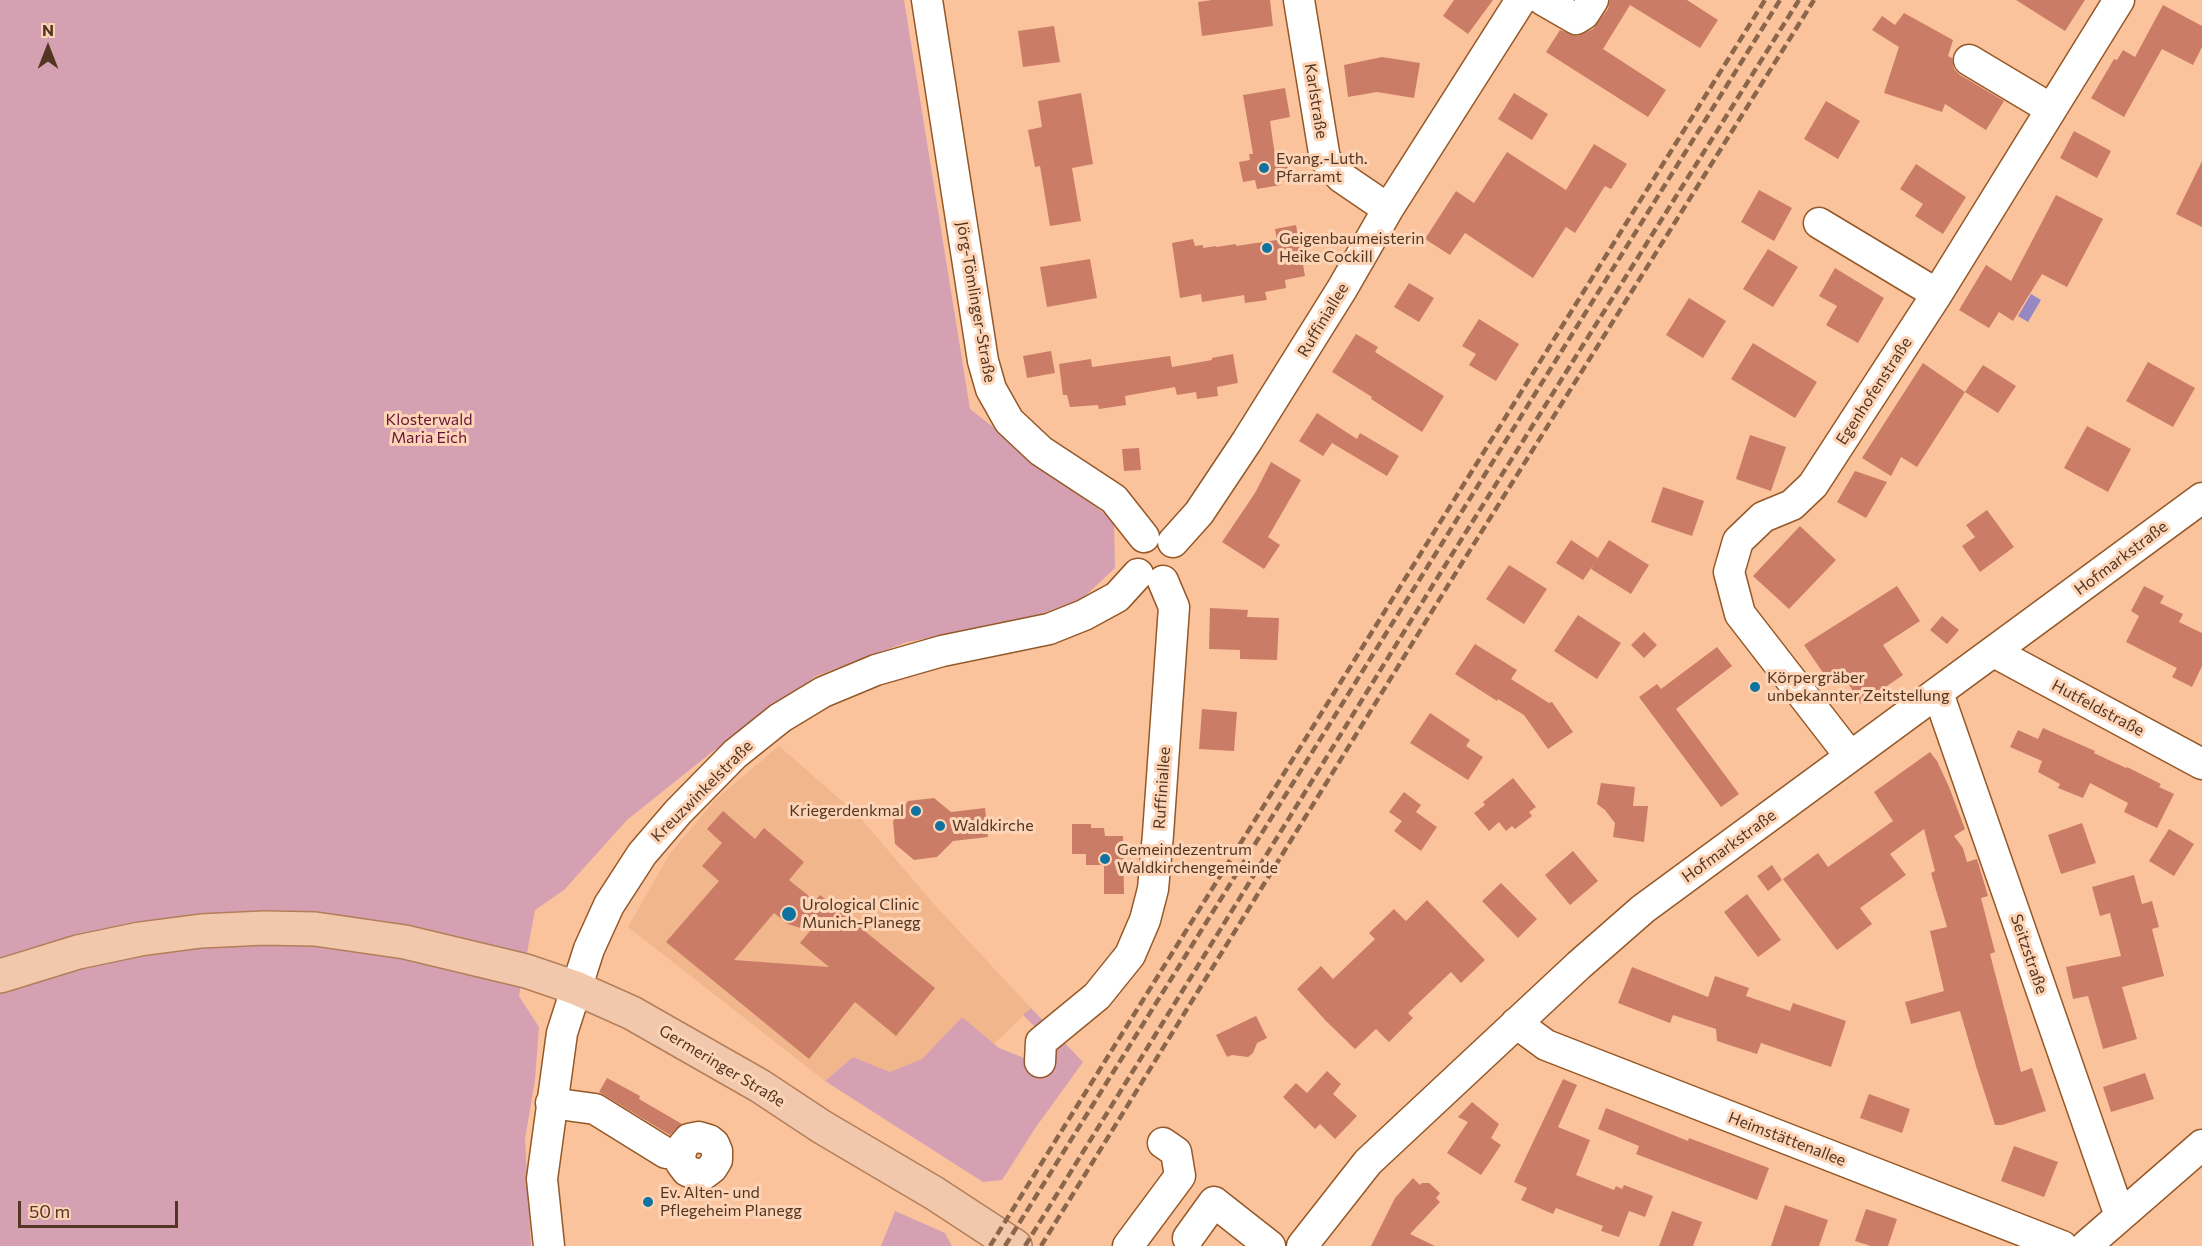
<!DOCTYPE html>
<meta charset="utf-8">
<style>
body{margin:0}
#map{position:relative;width:2202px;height:1246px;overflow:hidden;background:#fbc39c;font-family:Commissioner,sans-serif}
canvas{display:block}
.north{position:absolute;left:18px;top:18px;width:60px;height:60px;-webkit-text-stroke:4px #fed4b7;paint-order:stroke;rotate:0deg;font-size:16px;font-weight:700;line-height:24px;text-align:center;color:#523622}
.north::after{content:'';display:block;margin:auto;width:21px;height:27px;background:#523622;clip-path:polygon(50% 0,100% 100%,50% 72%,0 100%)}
.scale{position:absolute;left:18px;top:1201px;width:160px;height:27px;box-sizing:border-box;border:3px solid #523622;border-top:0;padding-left:8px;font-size:18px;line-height:21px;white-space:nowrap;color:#523622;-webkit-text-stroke:4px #fed4b7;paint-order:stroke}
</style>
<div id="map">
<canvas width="2202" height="1246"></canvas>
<div class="north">N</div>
<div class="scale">50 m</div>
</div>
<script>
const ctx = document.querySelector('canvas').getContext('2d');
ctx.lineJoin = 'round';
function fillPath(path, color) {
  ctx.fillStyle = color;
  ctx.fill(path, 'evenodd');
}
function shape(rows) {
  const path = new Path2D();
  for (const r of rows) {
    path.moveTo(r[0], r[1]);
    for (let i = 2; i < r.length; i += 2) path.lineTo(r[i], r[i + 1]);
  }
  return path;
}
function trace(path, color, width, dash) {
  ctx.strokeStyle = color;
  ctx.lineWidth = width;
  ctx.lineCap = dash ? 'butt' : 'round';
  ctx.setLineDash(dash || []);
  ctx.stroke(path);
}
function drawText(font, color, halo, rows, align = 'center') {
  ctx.font = font + ' Commissioner,sans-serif';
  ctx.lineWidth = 6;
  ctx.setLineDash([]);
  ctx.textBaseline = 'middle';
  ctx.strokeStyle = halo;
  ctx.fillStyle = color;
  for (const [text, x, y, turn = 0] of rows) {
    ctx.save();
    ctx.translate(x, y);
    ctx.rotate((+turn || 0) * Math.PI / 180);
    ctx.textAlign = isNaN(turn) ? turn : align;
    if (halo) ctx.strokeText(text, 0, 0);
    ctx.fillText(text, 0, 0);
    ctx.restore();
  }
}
fillPath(shape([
 [779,746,858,815,932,902,1031,1008,994,1044,962,1017,922,1059,890,1072,853,1057,825,1081,628,927,669,855,715,800]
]), '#f1b68c');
fillPath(shape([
 [0,0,904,0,970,409,1114,521,1115,568,1083,598,1023,621,907,642,816,676,712,752,627,820,564,890,535,910,519,996,539,1027,535,1080,525,1139,531,1246,0,1246],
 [1031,1008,1083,1062,1036,1127,1002,1180,983,1182,825,1081,853,1057,890,1072,922,1059,962,1017,999,1048,1029,1060,1039,1031,1023,1015],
 [895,1211,945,1233,952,1246,881,1246]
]), '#d5a0b2');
fillPath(shape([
 [2031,294,2041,300,2028,322,2018,316]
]), '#9788c4');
fillPath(shape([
 [1212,0,1270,0,1273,26,1202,36,1198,2],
 [1454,0,1493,0,1468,34,1443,16],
 [1610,0,1687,0,1718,20,1700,48,1630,5,1603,49,1666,90,1648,117,1546,52,1560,30,1577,36,1593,29,1608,9],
 [2016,0,2085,0,2065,31],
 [2163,5,2202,26,2202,47,2193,65,2162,49,2124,117,2091,98,2114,59,2117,60,2123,50,2135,57],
 [1904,13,1953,40,1948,56,1952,58,1954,69,1960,75,2004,101,1986,130,1945,104,1942,112,1884,93,1899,47,1872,30,1882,16,1895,25],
 [1054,26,1060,62,1023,67,1018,31],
 [1382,57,1420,63,1414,98,1377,92,1348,97,1344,65],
 [1285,88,1290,117,1270,121,1275,156,1285,154,1289,175,1279,177,1281,185,1257,189,1255,180,1243,182,1239,162,1250,160,1249,154,1253,154,1243,95],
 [1081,93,1093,164,1072,168,1081,221,1050,226,1040,166,1035,167,1028,130,1042,127,1038,101],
 [1514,93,1548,114,1532,140,1498,119],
 [1826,101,1860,121,1838,159,1804,139],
 [2074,131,2111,151,2097,178,2060,158],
 [1594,144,1627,164,1611,189,1605,186,1575,233,1566,227,1533,278,1465,233,1450,255,1425,239,1456,191,1474,203,1507,152,1566,190],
 [2202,161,2202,227,2176,214],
 [1916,164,1966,197,1943,234,1915,216,1923,204,1900,189],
 [1759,190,1792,208,1774,241,1741,222],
 [2056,195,2103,219,2067,287,2042,274,2013,321,1999,312,1989,328,1959,310,1986,265,2011,281],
 [1296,225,1305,276,1285,280,1286,288,1265,292,1267,300,1245,303,1244,295,1202,302,1201,294,1180,298,1172,243,1193,239,1195,246,1203,245,1203,248,1216,246,1216,247,1236,244,1236,246,1277,240,1275,229],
 [1768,249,1798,267,1773,307,1743,289],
 [1090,259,1097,298,1047,307,1040,267],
 [1835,268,1884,298,1858,343,1826,325,1837,306,1819,296],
 [1409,283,1434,298,1419,322,1394,307],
 [1689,298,1726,321,1703,358,1666,335],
 [1479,319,1519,344,1496,381,1469,365,1476,354,1462,346],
 [1356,334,1378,347,1375,352,1444,396,1422,432,1371,399,1372,397,1332,372],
 [1753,343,1817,382,1795,418,1731,379],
 [1051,351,1055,373,1027,378,1023,356],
 [1233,354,1238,383,1217,387,1218,396,1197,399,1196,392,1177,395,1175,387,1125,396,1126,405,1099,409,1098,405,1070,407,1067,395,1063,395,1059,364,1091,359,1092,367,1170,356,1172,367,1212,360,1212,358],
 [2148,362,2195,388,2173,427,2126,401],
 [1923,363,1965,392,1917,467,1901,457,1891,476,1862,458],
 [1983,365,2016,386,1998,413,1965,392],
 [1317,413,1357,439,1360,433,1399,456,1387,476,1332,443,1323,456,1299,441],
 [2087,426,2131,449,2108,492,2064,468],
 [1750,435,1786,447,1771,491,1736,479],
 [1139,448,1141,470,1124,471,1122,449],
 [1271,462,1301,480,1268,537,1280,545,1264,569,1222,542,1255,493],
 [1855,471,1887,482,1866,518,1837,502],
 [1663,487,1704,501,1692,536,1651,522],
 [1987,510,2014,547,1980,572,1962,546,1975,537,1966,525],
 [1800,526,1836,560,1789,609,1753,576],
 [1571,540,1598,558,1583,580,1556,563],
 [1609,540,1649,565,1631,594,1591,569],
 [1509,565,1547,589,1524,624,1486,599],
 [1897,586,1920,621,1883,645,1903,675,1861,704,1841,672,1828,680,1804,645],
 [2144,586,2164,596,2160,603,2183,614,2179,622,2202,633,2202,666,2192,687,2172,677,2177,668,2126,642,2139,616,2131,611],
 [1210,608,1248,610,1247,617,1279,618,1277,660,1240,659,1240,650,1209,649],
 [1578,615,1621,643,1597,679,1554,651],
 [1942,616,1959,630,1947,644,1930,630],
 [1644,632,1657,645,1644,658,1631,645],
 [1475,644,1517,670,1511,679,1549,703,1552,702,1573,732,1548,749,1524,715,1498,699,1497,701,1455,674],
 [1717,647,1732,666,1676,709,1739,794,1721,807,1639,697,1657,684,1661,689],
 [1202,709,1237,712,1234,751,1199,749],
 [1430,713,1470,740,1466,746,1483,757,1468,780,1410,743],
 [2043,728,2095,751,2094,753,2126,768,2127,767,2161,784,2159,787,2174,794,2157,828,2124,812,2128,803,2090,783,2083,798,2058,788,2060,784,2038,772,2042,761,2010,747,2018,730,2038,739],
 [1930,752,1937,761,1949,787,1965,829,1954,836,1963,848,1967,862,1977,859,1988,896,1981,898,1995,952,1990,954,2021,1072,2032,1068,2046,1111,2002,1125,1995,1125,1976,1066,1960,1011,1911,1024,1905,1002,1944,991,1930,931,1947,927,1931,873,1935,871,1924,829,1890,854,1906,875,1860,908,1872,924,1837,950,1783,879,1818,853,1828,867,1893,821,1874,792],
 [1513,778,1536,807,1529,812,1532,816,1515,829,1512,826,1506,831,1499,822,1489,831,1474,813,1485,805,1483,802],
 [1601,783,1635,787,1633,806,1648,806,1644,842,1613,837,1615,823,1605,810,1597,804],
 [1404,792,1421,805,1416,812,1437,827,1421,851,1394,831,1402,821,1389,812],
 [934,798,951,812,985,808,988,837,953,841,937,857,914,860,895,844,893,821,908,801],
 [723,811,755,839,764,828,804,862,789,880,815,901,820,895,935,988,896,1036,855,1002,809,1059,666,942,719,881,702,866,722,843,707,829],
 [774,913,788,924,810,931,800,943,829,967,734,960],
 [2082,823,2096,863,2061,874,2048,835],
 [1072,824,1091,824,1091,828,1104,828,1105,836,1123,836,1124,894,1104,894,1104,865,1086,865,1086,854,1072,854],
 [2169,829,2194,844,2174,876,2149,861],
 [1573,851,1598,881,1570,905,1545,875],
 [1772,865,1782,880,1768,891,1757,876],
 [2134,875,2142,904,2152,901,2159,927,2152,929,2164,976,2122,987,2137,1039,2103,1049,2088,996,2073,999,2066,967,2121,956,2110,913,2100,916,2092,887],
 [1501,883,1537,919,1518,938,1482,901],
 [1747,894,1781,940,1758,957,1724,912],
 [1427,900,1485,960,1461,983,1451,972,1408,1013,1413,1018,1389,1042,1376,1029,1355,1049,1326,1021,1297,989,1321,966,1333,979,1375,939,1369,933,1394,909,1406,921],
 [1632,967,1708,997,1715,976,1749,988,1746,996,1790,1011,1793,1003,1846,1021,1831,1067,1761,1043,1757,1054,1717,1041,1716,1029,1673,1015,1670,1023,1618,1003],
 [1256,1016,1267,1038,1257,1043,1253,1053,1248,1057,1232,1055,1227,1057,1216,1035],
 [1327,1071,1341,1084,1333,1094,1357,1116,1335,1139,1320,1124,1315,1129,1283,1097,1296,1083,1307,1093],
 [2145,1073,2154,1099,2111,1112,2103,1087],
 [607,1078,640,1096,639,1099,682,1124,670,1135,599,1092],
 [1563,1079,1577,1085,1558,1127,1590,1140,1576,1175,1614,1190,1616,1186,1622,1189,1624,1185,1653,1196,1645,1217,1629,1211,1619,1237,1601,1231,1603,1226,1556,1208,1553,1214,1521,1200,1527,1188,1514,1182],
 [1869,1094,1910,1109,1902,1133,1860,1118],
 [1472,1102,1499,1124,1491,1138,1501,1145,1481,1175,1447,1153,1468,1122,1458,1117],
 [1606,1108,1688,1141,1689,1138,1769,1168,1757,1200,1636,1154,1639,1146,1598,1129],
 [2014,1146,2058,1162,2044,1197,2001,1181],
 [1413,1178,1420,1185,1422,1183,1429,1183,1440,1193,1436,1198,1440,1202,1410,1234,1435,1246,1371,1246,1395,1198],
 [1785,1205,1828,1220,1819,1246,1771,1246],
 [1866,1209,1897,1219,1888,1246,1871,1246,1855,1241],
 [1672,1211,1702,1222,1693,1246,1659,1246]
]), '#ca7c67');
const minor = shape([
 [927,0,983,361,991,389,1009,421,1041,451,1114,499,1144,537],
 [1299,0,1325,159,1341,177,1388,209],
 [1543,0,1576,19,1584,14,1593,0],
 [1969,60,2051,109],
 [1819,223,1937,294],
 [1173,542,1199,513,1247,441,1342,289,1388,209,1521,0],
 [1994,652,2202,764],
 [1938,693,2120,1216],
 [1850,756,1740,614,1729,572,1738,541,1763,517,1792,505,1813,485,1937,294,2119,0],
 [1516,1023,1546,1045,2062,1246],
 [1040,1062,1041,1042,1097,996,1130,955,1145,920,1153,889,1158,834,1174,607,1163,581],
 [551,1103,595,1109,666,1153,680,1155,681,1163,687,1171,696,1174,704,1174,712,1168,717,1160,717,1151,714,1144,709,1140,699,1137,689,1139,683,1146,680,1155],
 [1188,1238,1214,1202,1270,1246],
 [549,1246,542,1179,562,1033,589,949,609,905,642,854,678,812,735,754,780,718,823,692,876,670,942,651,1049,629,1084,615,1117,597,1138,574],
 [1128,1246,1180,1176,1176,1152,1163,1143],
 [1302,1246,1368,1162,1579,965,1643,909,2202,498],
 [2086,1246,2202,1145]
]);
const major = shape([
 [0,976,78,952,140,939,201,931,264,928,315,929,405,942,526,971,576,988,632,1013,760,1086,822,1127,934,1193,1015,1246]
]);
trace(minor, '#955827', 33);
trace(major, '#b37e58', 36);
trace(minor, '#fff', 30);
trace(major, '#f1c8ac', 33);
trace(shape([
 [990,1246,1765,0],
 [1005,1246,1780,0],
 [1025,1246,1436,580,1799,0],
 [1041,1246,1447,587,1814,0]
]), '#8b664b', 4.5, [9, 4.5]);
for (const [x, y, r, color] of [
 [1264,168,6,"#0f729f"],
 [1267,248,6,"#0f729f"],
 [1755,687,6,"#0f729f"],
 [916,811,6,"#0f729f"],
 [940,826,6,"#0f729f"],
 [1105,859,6,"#0f729f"],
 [789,914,8,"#0f729f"],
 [648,1202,6,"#0f729f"]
]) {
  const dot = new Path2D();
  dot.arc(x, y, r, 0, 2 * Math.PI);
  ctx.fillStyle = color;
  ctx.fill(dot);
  trace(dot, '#fed4b7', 2);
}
drawText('16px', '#523622', '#fed4b7', [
 ["Karlstraße",1316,101,81],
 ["Jörg-Tömlinger-Straße",976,302,80],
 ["Ruffiniallee",1323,320,-59],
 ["Egenhofenstraße",1874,391,-57],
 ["Hofmarkstraße",2121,558,-37],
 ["Hutfeldstraße",2098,708,28],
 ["Ruffiniallee",1162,788,-86],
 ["Kreuzwinkelstraße",702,791,-45],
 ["Hofmarkstraße",1729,846,-36],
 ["Seitzstraße",2029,954,71],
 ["Germeringer Straße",722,1066,31],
 ["Heimstättenallee",1787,1139,21]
]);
drawText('16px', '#523622', '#fed4b7', [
 ["Evang.-Luth.",1276,159],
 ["Pfarramt",1276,177],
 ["Geigenbaumeisterin",1279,239],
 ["Heike Cockill",1279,257],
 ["Körpergräber",1767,678],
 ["unbekannter Zeitstellung",1767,696],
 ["Kriegerdenkmal",904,811,"right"],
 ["Waldkirche",952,826],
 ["Gemeindezentrum",1117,850],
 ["Waldkirchengemeinde",1117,868],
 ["Urological Clinic",802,905],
 ["Munich-Planegg",802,923],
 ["Ev. Alten- und",660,1193],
 ["Pflegeheim Planegg",660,1211]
], 'left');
drawText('16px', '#66153c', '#fed4b7', [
 ["Klosterwald",429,420],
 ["Maria Eich",429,438]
]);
</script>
